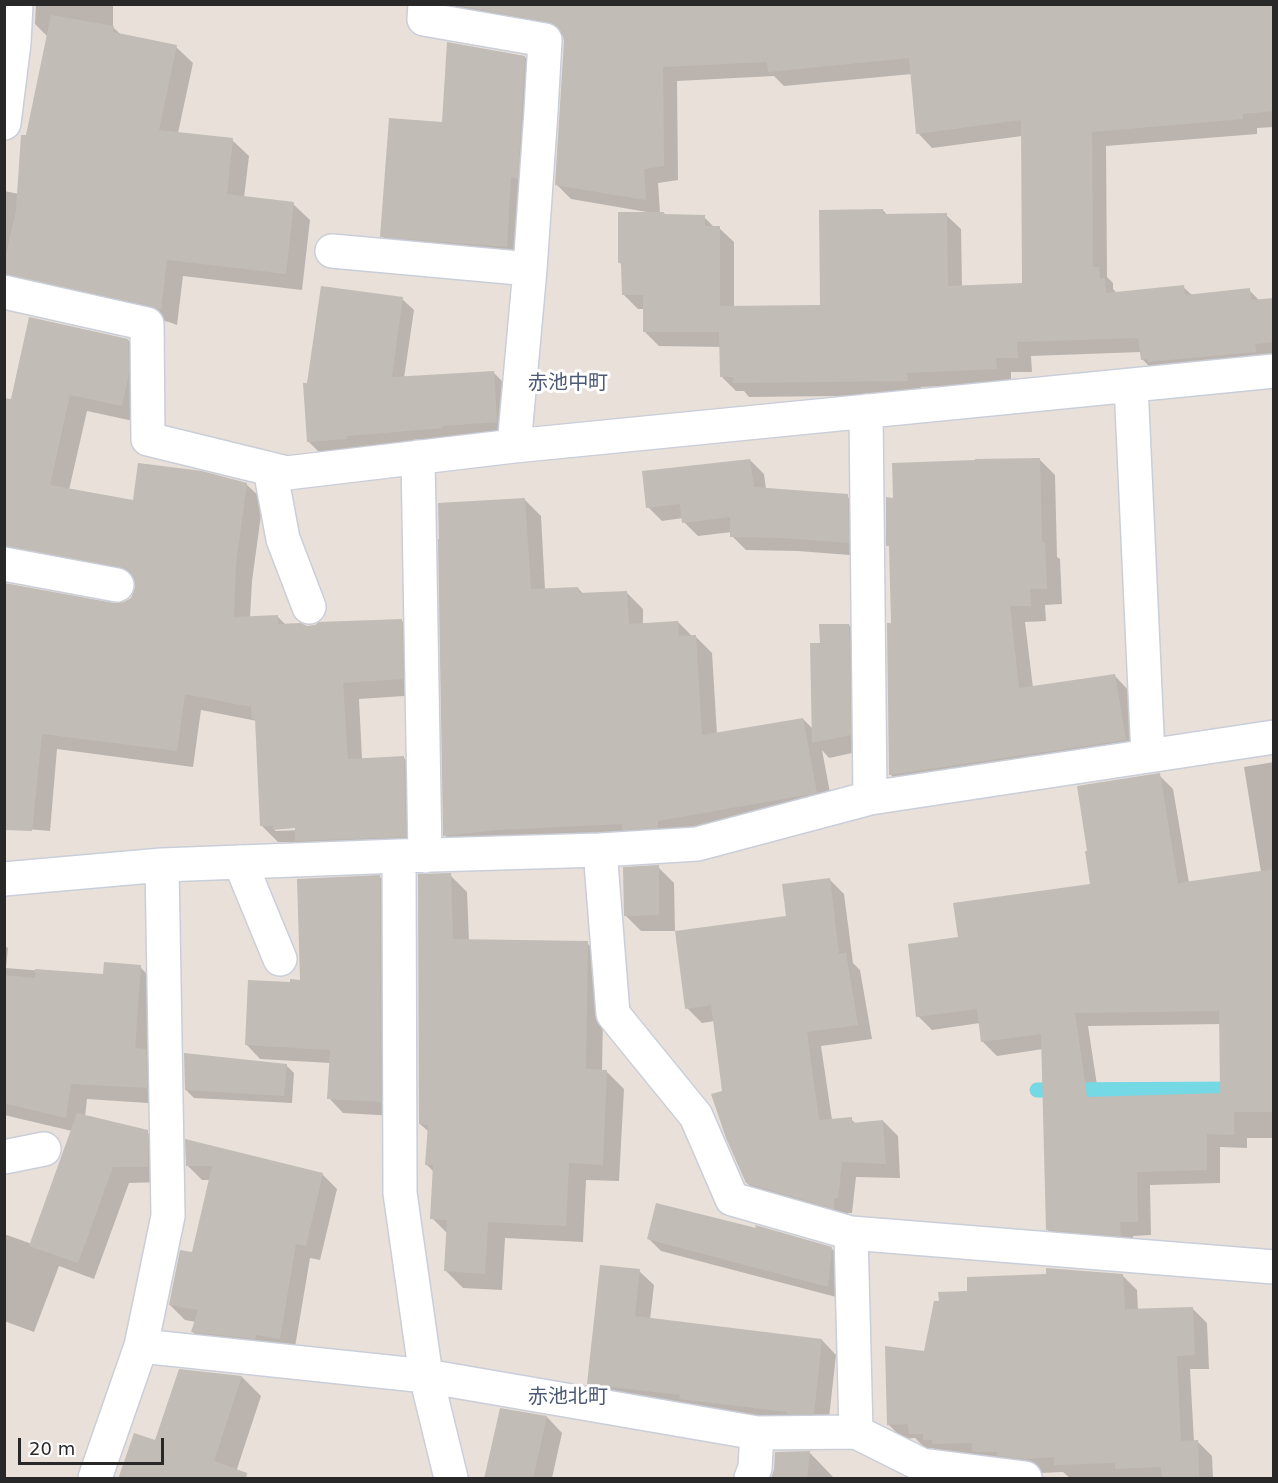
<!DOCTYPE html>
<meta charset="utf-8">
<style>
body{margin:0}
#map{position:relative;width:1278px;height:1483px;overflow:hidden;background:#e9e0da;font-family:"DejaVu Sans",sans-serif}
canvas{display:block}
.frame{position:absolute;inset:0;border:6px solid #282828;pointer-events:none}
.scale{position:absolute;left:18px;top:1438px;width:146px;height:27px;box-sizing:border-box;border:3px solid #282828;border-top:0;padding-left:8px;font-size:18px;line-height:21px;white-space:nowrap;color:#282828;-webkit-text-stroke:4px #fff;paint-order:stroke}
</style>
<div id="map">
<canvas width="1278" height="1483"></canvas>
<div class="frame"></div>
<div class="scale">20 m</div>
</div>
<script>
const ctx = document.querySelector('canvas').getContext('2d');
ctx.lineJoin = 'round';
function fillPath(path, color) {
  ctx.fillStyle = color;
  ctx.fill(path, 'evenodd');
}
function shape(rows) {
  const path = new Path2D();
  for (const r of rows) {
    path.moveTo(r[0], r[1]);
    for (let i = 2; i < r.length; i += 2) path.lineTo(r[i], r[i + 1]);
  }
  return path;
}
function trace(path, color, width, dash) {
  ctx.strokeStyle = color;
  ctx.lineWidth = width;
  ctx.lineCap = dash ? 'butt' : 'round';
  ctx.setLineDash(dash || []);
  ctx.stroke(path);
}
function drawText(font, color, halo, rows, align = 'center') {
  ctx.font = font + ' "DejaVu Sans","Noto Sans JP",sans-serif';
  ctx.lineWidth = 6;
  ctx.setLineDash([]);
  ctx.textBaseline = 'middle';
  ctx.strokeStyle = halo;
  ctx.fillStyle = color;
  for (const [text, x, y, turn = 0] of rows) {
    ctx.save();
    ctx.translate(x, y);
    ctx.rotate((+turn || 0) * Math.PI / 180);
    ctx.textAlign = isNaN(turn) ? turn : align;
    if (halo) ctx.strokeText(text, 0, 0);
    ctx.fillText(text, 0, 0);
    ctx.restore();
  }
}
fillPath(shape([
 [36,4,113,4,113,27,121,35,176,47,193,63,178,133,232,140,249,156,244,198,293,204,310,220,302,290,183,276,177,325,169,322,26,290,4,300,4,191,19,194,27,137,48,37,35,24],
 [447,4,1274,4,1274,127,1257,128,1257,134,1106,146,1107,277,1113,283,1113,289,1117,293,1183,287,1192,295,1249,290,1260,301,1274,299,1274,358,1157,374,1142,359,1141,352,1031,356,1032,372,1011,372,1011,383,921,387,922,395,749,397,744,391,736,391,722,377,721,347,659,346,645,332,645,309,638,309,623,294,623,266,619,262,647,212,571,199,556,184,565,41,564,36,460,18],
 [912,74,918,133,932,148,1022,136,1024,285,962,287,961,229,946,215,887,215,883,210,821,306,734,307,734,242,719,228,715,228,704,217,666,215,664,213,660,213,658,183,678,180,677,81,774,76,784,86],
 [525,57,540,72,522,262,397,251,382,236,443,124],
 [402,299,414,310,404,378,494,373,505,384,508,433,453,437,453,439,358,447,358,450,320,453,308,441,308,384],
 [128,340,144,357,138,422,87,411,69,490,134,501,246,484,263,500,252,581,250,617,277,616,287,626,306,627,401,620,418,636,419,695,359,699,362,759,404,758,420,774,422,853,291,845,288,842,278,842,262,826,257,721,201,710,193,767,57,749,50,831,4,827,4,585,114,605,124,604,133,598,136,582,25,561,4,571,4,399,13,401],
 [302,827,302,830,275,831,275,828],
 [1039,459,1055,475,1057,557,1060,559,1062,604,1045,605,1046,621,1025,622,1033,688,1115,676,1130,692,1141,756,906,790,890,774,893,625,890,548,888,545,894,499],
 [750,460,764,474,766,489,847,496,861,510,862,556,798,551,746,550,732,536,732,532,698,536,684,522,683,518,662,521,648,507],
 [524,499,541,516,545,590,578,588,584,595,626,592,643,609,643,625,678,622,692,636,695,636,712,653,717,734,803,719,814,730,821,644,849,625,864,641,866,750,829,758,822,750,833,809,674,837,461,852,445,835],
 [1274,762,1274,1138,1247,1138,1247,1148,1220,1147,1220,1183,1150,1185,1151,1235,1133,1236,1134,1249,1061,1243,1047,1229,1043,1049,997,1056,983,1042,980,1023,932,1030,918,1016,960,939,1091,885,1159,775,1173,789,1189,883,1261,872,1244,767],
 [1221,1024,1222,1094,1099,1098,1088,1026],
 [658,867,674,883,675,931,641,931,625,915],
 [450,875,467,892,469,941,587,943,604,960,602,1071,606,1071,624,1089,619,1181,586,1180,583,1242,505,1238,502,1290,463,1288,446,1271,448,1234,432,1218,434,1172,427,1165,429,1132,420,1124],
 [380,877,394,891,395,1116,343,1113,329,1098,330,1063,260,1059,246,1044,302,981],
 [829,879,844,894,853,963,860,970,872,1039,821,1046,832,1120,851,1119,856,1124,883,1121,898,1136,900,1178,856,1177,852,1213,848,1213,848,1223,762,1198,747,1183,724,1092,715,1021,702,1023,687,1008],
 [4,945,8,948,6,968,105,976,140,967,156,983,163,1104,87,1099,85,1117,147,1132,164,1148,164,1182,129,1183,94,1279,59,1266,34,1332,4,1321,4,1234,32,1244,72,1131,4,1115],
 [286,1065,294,1073,292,1103,194,1098,186,1090],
 [187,1141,322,1174,337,1189,320,1260,310,1258,294,1353,207,1347,193,1332,196,1322,185,1320,170,1305,193,1254,210,1180,202,1180,187,1165],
 [758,1230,832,1249,844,1261,840,1298,661,1251,649,1239],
 [639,1271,654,1285,650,1320,822,1340,836,1355,828,1427,603,1398,589,1384],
 [1122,1275,1137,1290,1138,1310,1192,1308,1207,1323,1209,1369,1190,1369,1194,1442,1197,1441,1212,1456,1213,1478,1070,1478,1063,1472,1040,1473,939,1454,933,1448,925,1448,915,1438,903,1439,888,1424,926,1353,968,1293],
 [242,1377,261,1396,234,1478,156,1442],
 [547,1417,562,1433,552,1478,486,1478],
 [810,1453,834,1478,772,1478]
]), '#0003');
trace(shape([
 [1037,1090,1241,1089]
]), '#74d8e5', 15);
fillPath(shape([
 [450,4,1274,4,1274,111,1243,114,1243,119,1092,132,1093,267,1099,267,1100,279,1105,278,1106,293,1184,285,1185,295,1250,288,1251,300,1274,298,1274,342,1255,344,1256,352,1148,362,1147,359,1141,360,1138,338,1017,342,1018,358,996,358,997,369,907,373,908,381,733,383,733,377,720,377,719,332,643,332,643,295,622,295,621,263,618,263,618,212,664,212,664,214,705,215,705,226,720,226,720,306,820,305,819,210,883,209,883,214,947,213,948,286,1022,283,1021,120,916,134,909,58,768,72,767,62,663,67,664,166,644,169,646,200,555,185,564,41,562,32,556,25,548,22],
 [51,15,114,26,113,32,177,45,159,130,233,138,227,194,294,202,286,274,167,260,161,310,151,306,4,274,4,264,16,210,21,135,26,135],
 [447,42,525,56,518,179,511,177,507,247,380,237,389,118,442,122],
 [321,286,403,297,392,377,494,371,497,422,442,426,443,428,347,436,347,439,307,442,303,383,307,383],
 [29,317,128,339,129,373,122,406,70,395,50,485,133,500,138,463,202,471,247,483,236,564,234,617,278,615,278,624,301,623,307,626,315,625,319,622,402,619,403,679,343,683,348,759,404,756,406,837,295,841,295,828,273,830,273,826,260,826,255,718,252,719,251,707,185,694,177,751,42,734,32,831,4,830,4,583,114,603,124,602,131,598,135,588,134,578,130,571,121,567,4,546,4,398,11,399],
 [1040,458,1042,542,1045,542,1047,589,1030,589,1031,606,1010,606,1019,688,1115,674,1126,740,889,775,887,623,891,623,889,546,886,546,886,497,893,498,892,463,975,460,975,459],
 [750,459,754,487,848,494,849,543,783,538,730,537,730,517,682,523,680,504,646,508,642,471],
 [525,498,531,589,578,587,579,593,627,591,629,624,678,621,679,636,696,635,702,735,803,718,817,793,658,821,658,828,622,830,622,824,498,830,443,836,438,539,439,539,438,503],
 [819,624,849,624,851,735,812,743,810,643,820,643],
 [1160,773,1178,883,1274,869,1274,1112,1234,1112,1234,1135,1207,1134,1207,1170,1137,1172,1138,1222,1120,1222,1121,1236,1046,1230,1041,1034,981,1042,977,1009,916,1017,908,944,958,937,953,903,1090,884,1085,851,1087,851,1077,786],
 [1219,1011,1220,1093,1087,1097,1075,1013],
 [659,865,659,915,624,916,623,867],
 [451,873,453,939,588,941,586,1069,607,1070,603,1165,569,1163,566,1226,488,1222,485,1274,444,1271,447,1220,430,1219,433,1165,425,1165,428,1125,419,1124,418,874],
 [380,875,381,1102,327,1099,330,1050,245,1045,248,980,290,982,290,979,300,980,297,879],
 [830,878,839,954,846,953,858,1025,807,1032,819,1120,852,1117,852,1123,883,1120,886,1164,842,1162,838,1198,834,1199,834,1209,746,1183,726,1138,711,1094,722,1091,711,1005,685,1009,675,931,786,916,782,884],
 [104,962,141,965,135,1048,146,1049,147,1088,71,1084,66,1118,4,1103,4,975,35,978,35,969,103,974],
 [184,1053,287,1064,284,1096,185,1090],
 [77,1113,148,1130,148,1167,113,1167,78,1263,29,1246],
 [185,1139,323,1173,306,1246,296,1244,280,1339,256,1335,255,1339,191,1332,198,1310,169,1305,180,1250,192,1252,212,1166,186,1166],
 [656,1203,756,1228,755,1225,832,1247,828,1287,647,1239],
 [600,1265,640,1269,635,1316,822,1339,814,1414,786,1414,787,1412,679,1399,680,1395,587,1384],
 [1046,1268,1123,1274,1125,1309,1193,1307,1195,1355,1177,1356,1181,1441,1198,1440,1199,1479,1162,1479,1161,1467,1115,1469,1115,1463,1054,1465,1054,1457,1025,1459,997,1456,997,1452,972,1452,972,1443,932,1444,932,1440,923,1440,923,1434,909,1434,908,1424,887,1425,885,1346,924,1351,934,1301,939,1301,938,1292,967,1291,967,1277,1046,1274],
 [179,1369,242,1376,214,1461,247,1473,246,1479,118,1479,134,1433,155,1440],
 [500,1408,547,1416,533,1479,484,1479],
 [810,1451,807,1479,771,1479,774,1469,775,1452]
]), '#c1bcb6');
const minor = shape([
 [425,4,424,19,545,40,541,111,530,269,514,446],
 [4,123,14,43,16,4],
 [332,251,530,269],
 [4,292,147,324,148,439,287,473,514,446,1274,371],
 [1131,385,1148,756],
 [866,411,870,798],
 [418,457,425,856],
 [270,469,283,539,309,607],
 [4,564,117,585],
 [600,850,613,1014,696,1116,732,1199,851,1233,1274,1267],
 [399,856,600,850,697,844,870,798,1274,737],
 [240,862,280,959],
 [4,879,162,865,399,856,400,1193,426,1376,451,1478],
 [4,1157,44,1149],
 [851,1233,856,1432],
 [141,1346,426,1376,757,1433,856,1432,922,1465,1025,1478],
 [95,1478,141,1346,168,1216,162,865],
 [751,1478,755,1468,757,1433]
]);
trace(minor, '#c9ced9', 36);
trace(minor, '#fff', 33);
drawText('20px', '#4c5974', '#fff', [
 ["赤池中町",568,384],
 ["赤池北町",568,1398]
]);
</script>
